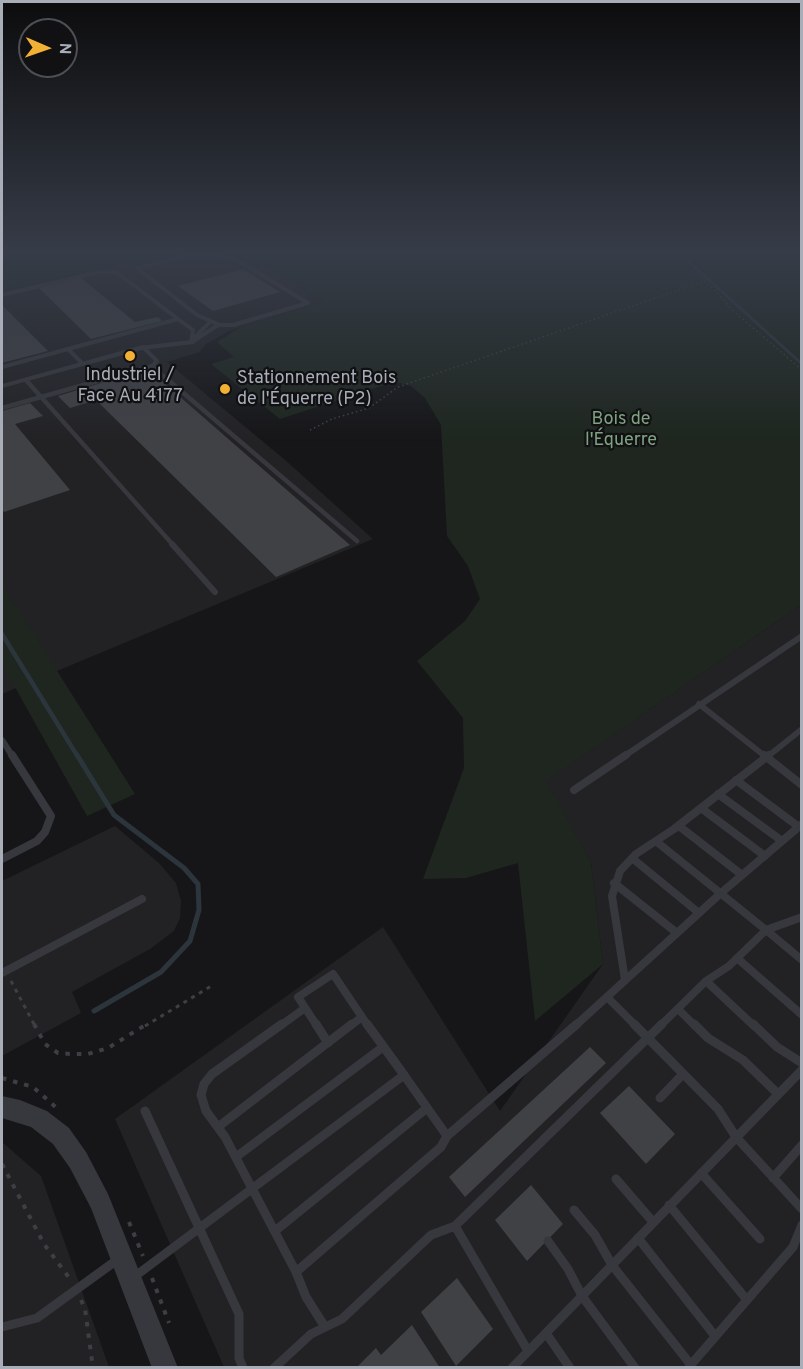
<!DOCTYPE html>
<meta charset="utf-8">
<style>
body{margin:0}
#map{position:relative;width:803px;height:1369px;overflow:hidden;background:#161618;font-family:Overpass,sans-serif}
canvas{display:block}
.frame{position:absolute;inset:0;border:3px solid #a8adb8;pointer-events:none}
.north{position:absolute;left:18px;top:18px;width:60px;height:60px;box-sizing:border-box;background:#111113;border:2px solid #4d4f55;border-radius:50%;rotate:92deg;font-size:16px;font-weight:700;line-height:24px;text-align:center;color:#a8adb8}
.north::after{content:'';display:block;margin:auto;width:21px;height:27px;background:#f2b134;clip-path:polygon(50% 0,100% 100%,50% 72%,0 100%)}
</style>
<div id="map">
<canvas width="803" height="1369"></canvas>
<div class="frame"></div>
<div class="north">N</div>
</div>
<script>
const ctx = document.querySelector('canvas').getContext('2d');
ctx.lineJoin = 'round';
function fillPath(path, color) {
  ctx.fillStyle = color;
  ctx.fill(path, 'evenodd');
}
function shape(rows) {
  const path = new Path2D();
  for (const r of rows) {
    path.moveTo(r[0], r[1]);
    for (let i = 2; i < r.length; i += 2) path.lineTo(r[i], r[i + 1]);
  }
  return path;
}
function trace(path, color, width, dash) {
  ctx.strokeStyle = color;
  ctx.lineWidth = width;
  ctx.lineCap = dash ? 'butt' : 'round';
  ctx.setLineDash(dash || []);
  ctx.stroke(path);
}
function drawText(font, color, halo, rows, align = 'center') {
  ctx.font = font + ' Overpass,sans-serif';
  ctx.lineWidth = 4.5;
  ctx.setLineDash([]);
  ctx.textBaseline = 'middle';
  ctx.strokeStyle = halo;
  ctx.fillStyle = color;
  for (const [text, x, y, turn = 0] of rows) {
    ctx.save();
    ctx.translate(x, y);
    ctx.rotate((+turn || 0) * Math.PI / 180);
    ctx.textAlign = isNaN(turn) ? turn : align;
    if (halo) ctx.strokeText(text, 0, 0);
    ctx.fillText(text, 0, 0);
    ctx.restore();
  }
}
fillPath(shape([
 [177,251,247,253,323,302,231,330,206,344,200,352,167,362,284,459,373,539,2,694,2,291],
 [801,605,801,1367,224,1367,115,1119,383,927,500,1111,603,964,591,862,545,781],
 [115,826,159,863,176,883,181,901,180,918,174,931,150,949,72,992,81,1013,2,1056,2,881],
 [2,1142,41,1176,109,1367,2,1367]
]), '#222225');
fillPath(shape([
 [2,251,177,251,2,291],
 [236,251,801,251,801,605,546,781,591,862,603,964,535,1021,518,863,466,878,423,879,464,768,463,718,417,661,465,621,480,599,468,566,447,536,441,425,425,398,411,386,400,383,384,385,280,419,211,364,234,357,217,342,241,327,323,302,247,253],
 [2,584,135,794,87,816,2,664]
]), '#1e261f');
trace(shape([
 [677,251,802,364]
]), '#2c353c', 3);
trace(shape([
 [2,634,78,757]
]), '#2c353c', 4.5);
trace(shape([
 [77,755,114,815,184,868,198,884,199,910,190,941,161,972,94,1011]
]), '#2c353c', 5);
fillPath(shape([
 [243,269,280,292,213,311,178,286],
 [81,278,135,322,158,317,162,321,91,339,39,288],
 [2,305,48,351,2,363],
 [148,369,350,545,276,577,96,400,70,408,58,396],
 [30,403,43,416,15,424,70,490,4,512,2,509,2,411],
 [590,1047,606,1063,465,1197,449,1177],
 [629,1086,675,1134,646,1164,600,1113],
 [531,1185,563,1224,527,1261,495,1220],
 [457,1278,493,1329,456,1366,421,1312],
 [412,1325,440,1368,356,1368,376,1348,381,1355]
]), '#404145');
trace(shape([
 [671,251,720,295,732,310,802,370],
 [310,430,332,419,369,408,398,387,705,281]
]), '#3d3f44', 1.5, [1.5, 3]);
trace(shape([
 [11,981,35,1026],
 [145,1026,213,985]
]), '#3d3f44', 3, [4, 5]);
trace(shape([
 [34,1024,45,1044,58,1053,71,1054,88,1054,108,1048,147,1024],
 [2,1078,33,1087,60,1111],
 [2,1164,44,1244,70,1279],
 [129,1222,143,1256],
 [152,1278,169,1323],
 [81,1300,85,1309,93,1368]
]), '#3d3f44', 4, [4.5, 7]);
trace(shape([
 [198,253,235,259,308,303,233,325,220,325,197,315,137,268,198,253],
 [2,295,100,272,116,272,178,319],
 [195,337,211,321],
 [192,342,218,325],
 [143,347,157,361,152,366],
 [68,349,83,364],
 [2,367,178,319,193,330,191,342],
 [100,381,152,366,169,381]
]), '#37383d', 4);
trace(shape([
 [167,379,357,541],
 [26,380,174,546],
 [2,408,105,379]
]), '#37383d', 4.5);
trace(shape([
 [172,544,215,592],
 [699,704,766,757],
 [2,740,13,757],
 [623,757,802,636],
 [767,757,802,729]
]), '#37383d', 6);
trace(shape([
 [764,755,802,785],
 [736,780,799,827],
 [574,790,626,755],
 [718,794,782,841],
 [701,808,765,856],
 [679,826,742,875],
 [657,842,766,930,802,917],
 [632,858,699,913],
 [2,859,37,841,45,832,51,816,12,755],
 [614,883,677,933],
 [737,958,802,1015],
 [2,973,142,899],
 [625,980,612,896,620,871,636,854,674,829,769,755],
 [706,981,754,1026],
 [607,997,636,1026],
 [678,1009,695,1026],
 [280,1026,305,1008],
 [317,1026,298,997,333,974,362,1017],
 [350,1026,362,1017,368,1026],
 [575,1026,721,893,802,824],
 [660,1026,706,981,729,966,766,930,802,960]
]), '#37383d', 8);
trace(shape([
 [282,1024,212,1074,204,1084,201,1095,206,1111,225,1137,296,1272,441,1147,447,1136],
 [316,1024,328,1043],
 [367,1024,404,1075],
 [634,1024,718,1109,736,1137,802,1209],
 [694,1024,708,1038,743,1060,778,1094],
 [753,1024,777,1047,802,1063],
 [660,1098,683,1074],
 [145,1111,239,1314,239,1358,243,1368],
 [218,1127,352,1024],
 [236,1157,383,1047],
 [701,1173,760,1239],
 [773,1178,802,1145],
 [616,1179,653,1222],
 [669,1205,747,1300],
 [574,1210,595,1235,612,1265,691,1365],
 [455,1226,528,1351],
 [275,1231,427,1108],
 [638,1238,715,1336],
 [548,1241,568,1269,582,1296,635,1368],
 [296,1272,306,1297,325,1327],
 [134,1277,404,1075,447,1136,577,1024],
 [2,1327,37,1318,117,1260],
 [546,1333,570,1368],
 [689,1367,793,1247,802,1225],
 [274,1368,311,1334,342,1319,431,1235,455,1226,662,1024],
 [512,1368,802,1070]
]), '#37383d', 9);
fillPath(shape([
 [191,340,194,340,194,344,142,350,2,388,2,384,139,346,191,340]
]), '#37383d');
fillPath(shape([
 [2,1096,20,1100,47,1111,69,1128,86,1152,108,1194,178,1368,152,1368,91,1208,70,1168,53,1144,31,1127,2,1118,2,1096]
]), '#37383d');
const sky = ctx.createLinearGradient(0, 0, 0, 442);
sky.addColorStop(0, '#0c0c0d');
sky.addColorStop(0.57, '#363c48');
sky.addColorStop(1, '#363c4800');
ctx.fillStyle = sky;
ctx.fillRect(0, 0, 803, 442);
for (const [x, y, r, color] of [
 [130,356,6,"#f2b134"],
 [225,389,6,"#f2b134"]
]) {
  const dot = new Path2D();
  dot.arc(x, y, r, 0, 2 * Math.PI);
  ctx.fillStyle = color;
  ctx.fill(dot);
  trace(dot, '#111113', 2);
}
drawText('18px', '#a8adb8', '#111113', [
 ["Industriel /",130,376],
 ["Face Au 4177",130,397],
 ["Stationnement Bois",237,379,"left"],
 ["de l'Équerre (P2)",237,400,"left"]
]);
drawText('18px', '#7fa381', '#111113', [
 ["Bois de",621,420],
 ["l'Équerre",621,441]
]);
</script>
